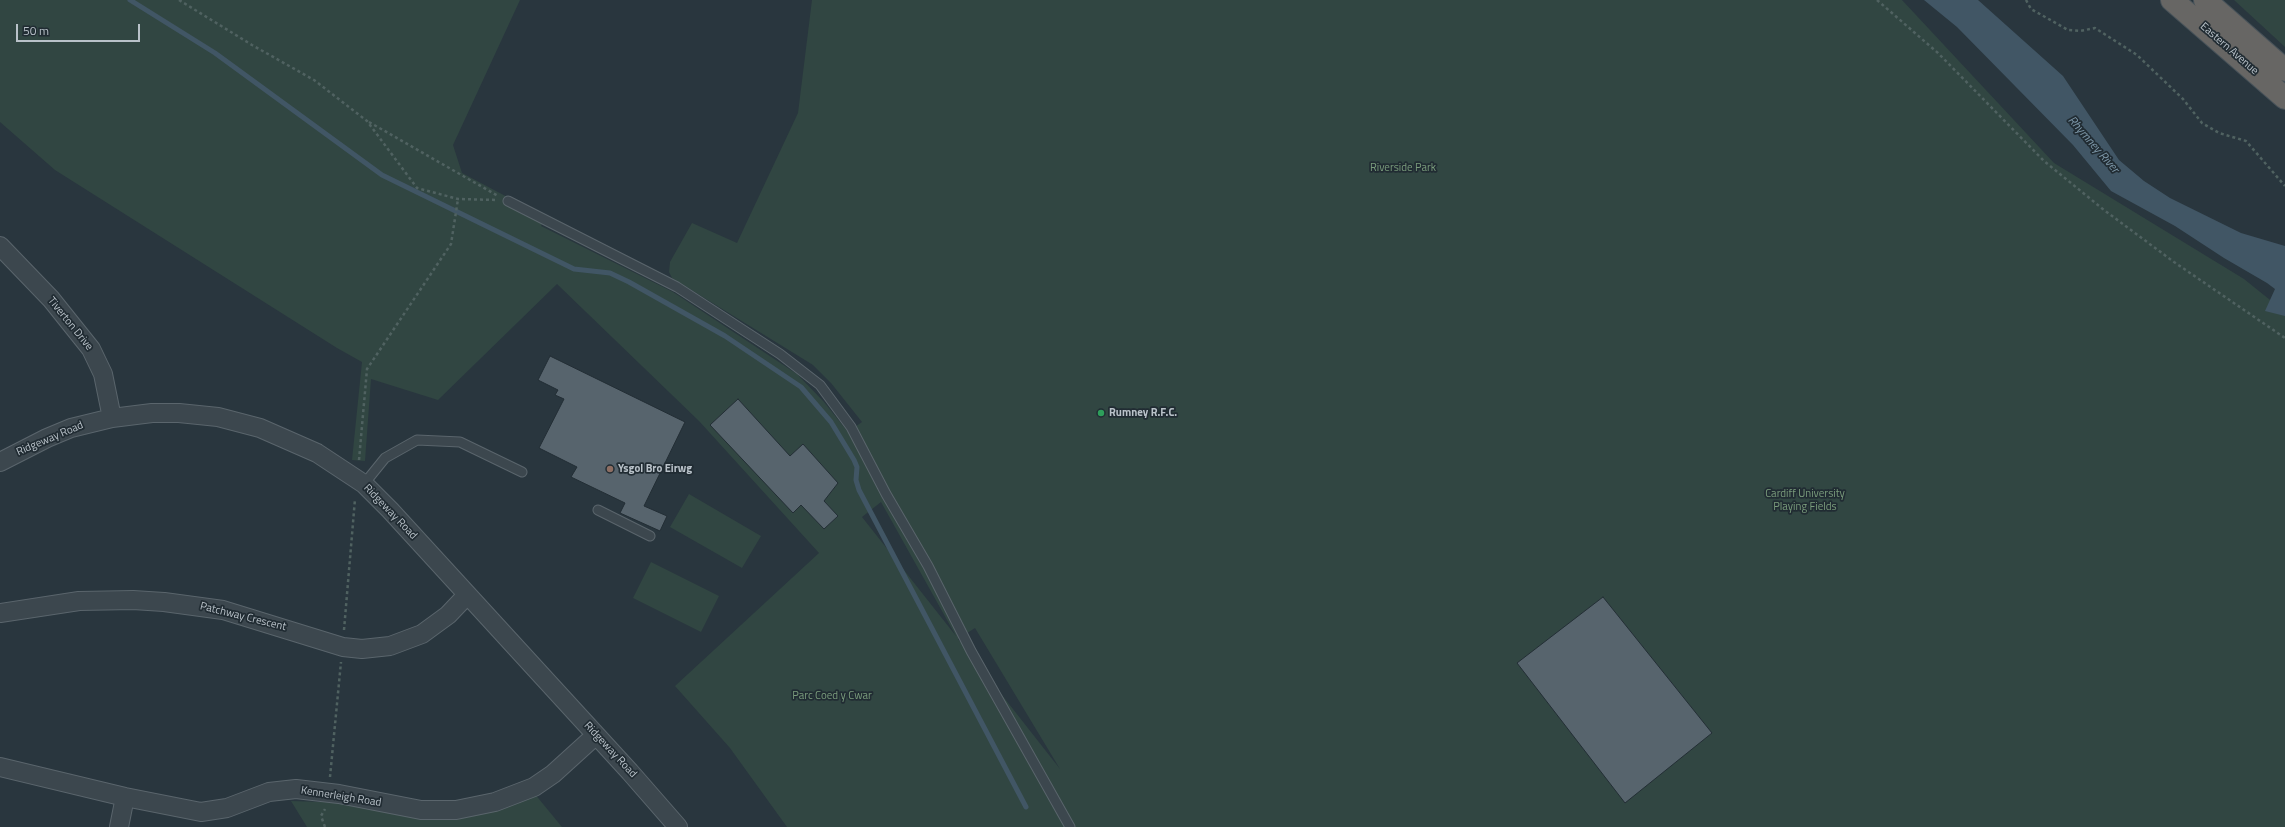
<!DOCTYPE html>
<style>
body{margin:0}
#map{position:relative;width:2285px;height:827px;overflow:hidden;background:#29363e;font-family:"Titillium Web",sans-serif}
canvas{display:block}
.scale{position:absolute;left:16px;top:24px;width:124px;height:18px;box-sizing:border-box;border:2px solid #b9c2c9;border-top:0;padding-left:5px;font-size:12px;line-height:14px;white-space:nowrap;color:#b9c2c9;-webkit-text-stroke:3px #212c33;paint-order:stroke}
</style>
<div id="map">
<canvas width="2285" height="827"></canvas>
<div class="scale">50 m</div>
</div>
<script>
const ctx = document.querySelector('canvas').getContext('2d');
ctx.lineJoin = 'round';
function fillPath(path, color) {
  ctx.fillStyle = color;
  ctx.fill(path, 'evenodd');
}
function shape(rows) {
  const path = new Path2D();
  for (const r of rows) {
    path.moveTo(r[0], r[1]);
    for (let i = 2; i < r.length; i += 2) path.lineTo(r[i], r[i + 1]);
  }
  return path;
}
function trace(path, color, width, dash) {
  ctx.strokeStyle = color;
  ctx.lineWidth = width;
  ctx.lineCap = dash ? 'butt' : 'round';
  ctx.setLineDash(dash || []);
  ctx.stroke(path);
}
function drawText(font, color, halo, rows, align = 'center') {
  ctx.font = font + ' "Titillium Web",sans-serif';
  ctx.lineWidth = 3.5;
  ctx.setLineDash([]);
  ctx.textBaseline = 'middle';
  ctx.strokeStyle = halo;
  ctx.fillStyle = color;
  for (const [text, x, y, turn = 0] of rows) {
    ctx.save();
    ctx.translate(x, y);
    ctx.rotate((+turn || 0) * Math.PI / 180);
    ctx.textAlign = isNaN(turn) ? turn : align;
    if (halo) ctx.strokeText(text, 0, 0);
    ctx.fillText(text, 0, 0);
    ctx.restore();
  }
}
fillPath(shape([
 [0,0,520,0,453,145,462,173,545,217,541,226,673,292,797,374,824,402,848,432,862,422,831,383,813,365,672,278,669,272,670,262,692,223,737,243,798,113,812,0,1902,0,2054,163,2244,279,2285,312,2285,827,787,827,730,748,675,686,819,553,699,421,557,284,438,400,371,379,365,461,352,460,362,362,337,348,55,170,0,122],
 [881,502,956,636,862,517],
 [975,628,1060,769,958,639],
 [2234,0,2285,0,2285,47,2259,23],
 [689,494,761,536,742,568,670,527],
 [651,562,719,596,701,632,633,598],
 [534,793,562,827,307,827,291,801,324,802,325,798,393,812]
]), '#314642');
fillPath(shape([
 [1924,0,1978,0,2063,76,2119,160,2144,181,2170,198,2241,233,2285,246,2285,316,2265,311,2275,289,2267,283,2224,258,2175,226,2111,191,2073,145,1957,27]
]), '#415665');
trace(shape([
 [130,0,215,53,382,175,574,269,610,273,629,282,725,336,801,387,831,422,854,460,857,467,856,480,859,490,1026,807]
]), '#415665', 5);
const building = shape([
 [550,356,685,422,644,506,667,516,660,531,620,513,625,503,571,477,577,467,539,448,564,399,555,395,558,390,538,380,550,356],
 [738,399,790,456,803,444,838,483,824,501,838,516,824,529,801,505,793,513,710,425,738,399],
 [1603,597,1712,733,1625,803,1517,663,1603,597]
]);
fillPath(building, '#57646d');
trace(building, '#232e35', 1);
const service = shape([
 [508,201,677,287,780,354,820,385,851,427,886,494,928,566,971,651,1070,827],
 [364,484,385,458,417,440,460,442,522,472],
 [598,510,650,536]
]);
const minor = shape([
 [0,246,51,299,91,349,103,374,112,418],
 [0,462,47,438,71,428,112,418,152,413,179,413,218,417,260,428,317,453,364,484,390,510,630,772,678,827],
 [0,613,79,601,133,600,164,602,223,610,343,647,362,649,390,646,422,634,448,615,467,595],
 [0,767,125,797,201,812,227,808,269,792,296,789,339,794,421,810,456,810,495,802,534,787,553,774,596,735],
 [119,827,125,797]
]);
const trunk = shape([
 [2172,0,2285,98],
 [2205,0,2285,70]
]);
trace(service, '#5a656c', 11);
trace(minor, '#5a656c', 20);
trace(trunk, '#475259', 24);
trace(shape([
 [179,0,252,45,314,80,367,121,417,188,458,199,497,200],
 [1877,0,1938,53,2044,161,2104,210,2174,262,2285,338],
 [2026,0,2031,9,2068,30,2080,31,2095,28,2137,55,2183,99,2202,123,2219,133,2246,141,2285,186],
 [369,122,498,196],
 [359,460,367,369,451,244,458,199],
 [344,630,355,499],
 [330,777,341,662],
 [325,827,321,816,325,809]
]), '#506261', 2.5, [3, 3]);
trace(service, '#3c474e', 9);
trace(minor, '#3c474e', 18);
trace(trunk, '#676664', 22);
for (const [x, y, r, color] of [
 [1101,413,4,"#2e9e5b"],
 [610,469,4,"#8d6e63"]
]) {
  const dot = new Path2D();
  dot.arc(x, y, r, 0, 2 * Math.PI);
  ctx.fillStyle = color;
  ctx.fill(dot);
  trace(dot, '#212c33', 1.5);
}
drawText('11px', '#b9c2c9', '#212c33', [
 ["Eastern Avenue",2229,49,41],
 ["Tiverton Drive",70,324,51],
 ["Ridgeway Road",50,439,-23],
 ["Ridgeway Road",390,512,46],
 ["Patchway Crescent",243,617,14],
 ["Ridgeway Road",610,750,47],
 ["Kennerleigh Road",341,797,9]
]);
drawText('11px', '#7a9c7c', '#212c33', [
 ["Riverside Park",1403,168],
 ["Cardiff University",1805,494],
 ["Playing Fields",1805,507],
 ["Parc Coed y Cwar",832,696]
]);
drawText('bold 11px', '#b9c2c9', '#212c33', [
 ["Rumney R.F.C.",1109,413],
 ["Ysgol Bro Eirwg",618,469]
], 'left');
drawText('italic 12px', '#7d97a8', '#212c33', [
 ["Rhymney River",2093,145,49]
]);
</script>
